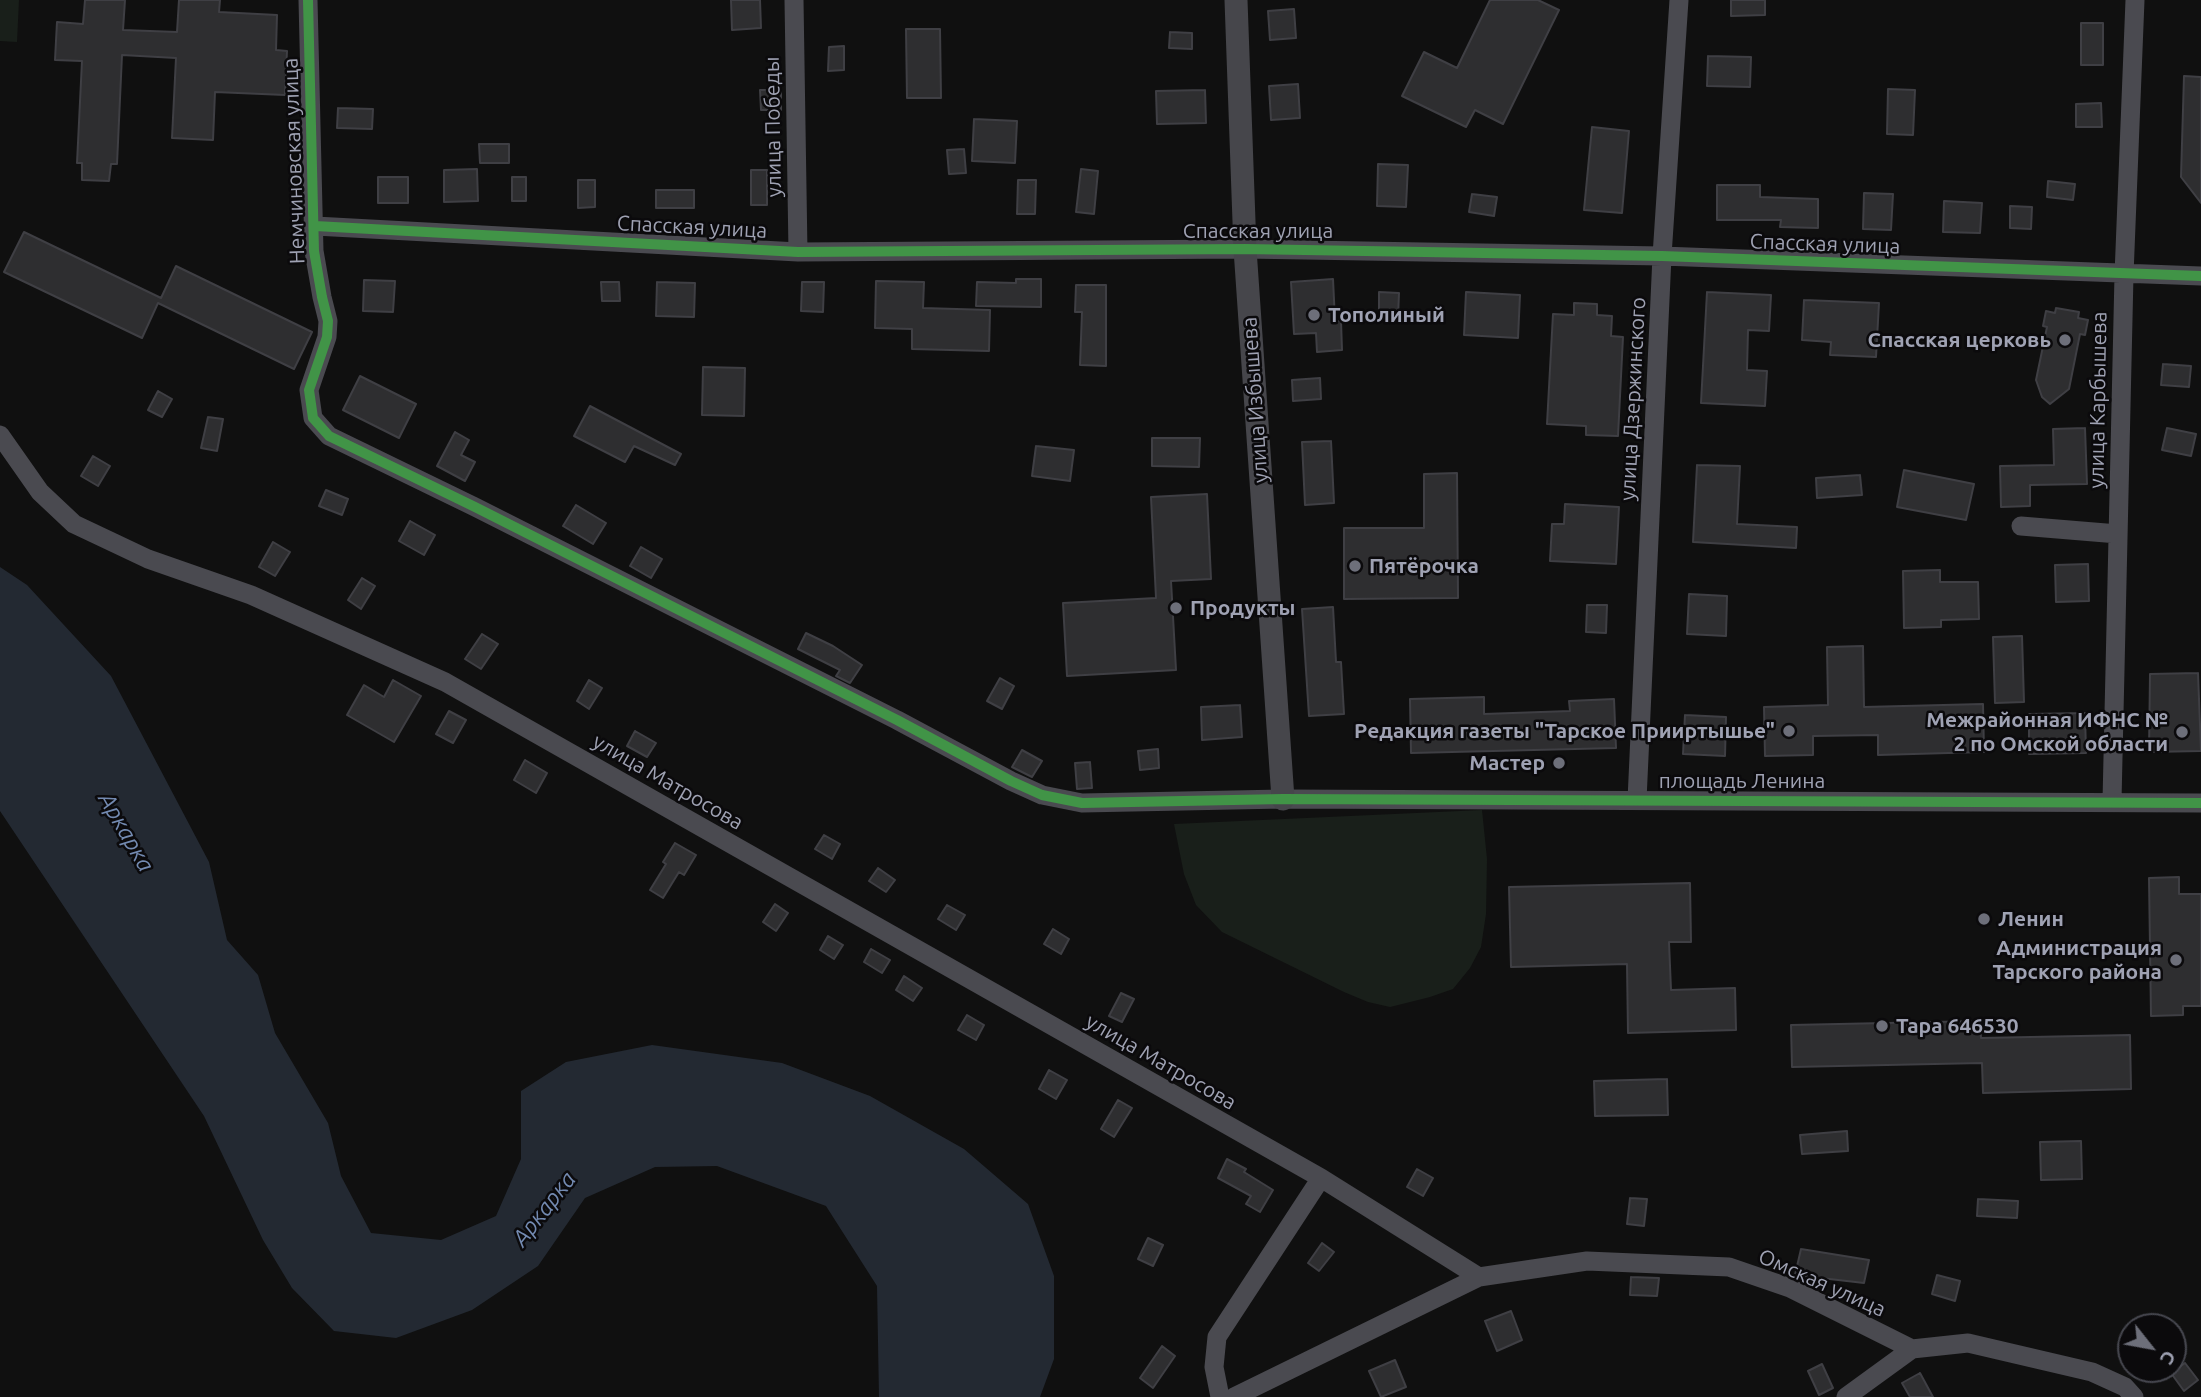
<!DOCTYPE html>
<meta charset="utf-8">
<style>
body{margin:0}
#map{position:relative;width:2201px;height:1397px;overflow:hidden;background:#101010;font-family:Ubuntu,sans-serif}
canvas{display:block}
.north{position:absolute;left:2117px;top:1313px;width:70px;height:70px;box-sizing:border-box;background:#0b0a0c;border:2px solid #46474f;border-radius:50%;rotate:121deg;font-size:19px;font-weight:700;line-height:28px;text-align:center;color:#9fa2b3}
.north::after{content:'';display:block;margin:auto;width:24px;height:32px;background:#6d6f7a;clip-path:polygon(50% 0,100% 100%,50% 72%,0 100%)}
</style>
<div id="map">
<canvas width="2201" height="1397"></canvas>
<div class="north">С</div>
</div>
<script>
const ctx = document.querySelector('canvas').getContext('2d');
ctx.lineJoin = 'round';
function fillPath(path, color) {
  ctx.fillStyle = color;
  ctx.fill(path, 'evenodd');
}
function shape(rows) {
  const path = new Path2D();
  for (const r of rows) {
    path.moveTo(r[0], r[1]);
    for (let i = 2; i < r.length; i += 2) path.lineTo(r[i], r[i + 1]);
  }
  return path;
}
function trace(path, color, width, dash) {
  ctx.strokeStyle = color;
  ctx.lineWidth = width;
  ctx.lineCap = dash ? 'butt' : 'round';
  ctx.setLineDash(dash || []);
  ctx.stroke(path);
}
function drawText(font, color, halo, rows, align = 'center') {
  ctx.font = font + ' Ubuntu,sans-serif';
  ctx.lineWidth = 5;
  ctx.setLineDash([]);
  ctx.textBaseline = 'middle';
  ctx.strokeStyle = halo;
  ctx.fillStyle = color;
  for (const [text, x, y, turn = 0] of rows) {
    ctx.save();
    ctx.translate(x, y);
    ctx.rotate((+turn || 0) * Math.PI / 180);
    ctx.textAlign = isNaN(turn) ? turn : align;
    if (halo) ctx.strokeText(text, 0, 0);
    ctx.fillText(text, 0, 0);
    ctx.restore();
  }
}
fillPath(shape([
 [0,0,19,0,17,42,0,41],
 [1482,810,1487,859,1486,914,1481,947,1470,968,1453,989,1430,997,1390,1007,1368,1002,1344,992,1222,932,1196,905,1184,874,1174,824]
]), '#191f1a');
fillPath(shape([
 [0,567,27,585,111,676,209,862,227,940,258,975,275,1033,328,1123,341,1176,371,1233,441,1240,496,1216,521,1159,521,1091,566,1062,652,1045,782,1063,870,1096,964,1149,1028,1204,1054,1276,1054,1359,1040,1397,879,1397,877,1286,826,1206,717,1166,655,1167,585,1198,538,1266,472,1310,396,1338,334,1331,292,1288,263,1240,204,1116,0,811]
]), '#232932');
const building = shape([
 [85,0,125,0,123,30,177,32,179,0,220,0,219,12,277,15,276,50,287,51,285,95,215,92,213,140,172,138,176,58,122,55,117,164,111,164,109,181,82,180,82,163,77,163,82,61,55,60,57,22,83,24,85,0],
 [731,0,760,0,761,28,732,30,731,0],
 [1490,0,1538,0,1559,10,1503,124,1475,110,1466,127,1402,96,1424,52,1457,68,1490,0],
 [1731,0,1765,0,1765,15,1731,16,1731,0],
 [1294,9,1296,38,1270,40,1268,11,1294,9],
 [2081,23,2103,23,2103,65,2081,65,2081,23],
 [906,29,940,29,941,98,907,98,906,29],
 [1170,32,1192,33,1192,49,1169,48,1170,32],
 [844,46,844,70,828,71,829,47,844,46],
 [1708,56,1751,57,1750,87,1707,86,1708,56],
 [2184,76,2201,77,2201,203,2181,177,2184,76],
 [1298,84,1300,118,1271,120,1269,86,1298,84],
 [1888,89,1915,90,1913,135,1887,134,1888,89],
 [760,90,781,90,781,110,761,110,760,90],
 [1205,90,1206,123,1157,124,1156,91,1205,90],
 [2101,103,2102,127,2076,127,2076,104,2101,103],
 [338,108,373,109,372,129,337,128,338,108],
 [974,119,1017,121,1015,163,972,161,974,119],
 [1592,127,1629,131,1622,213,1584,210,1592,127],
 [479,144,509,144,509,163,480,163,479,144],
 [964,149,966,173,949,174,947,150,964,149],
 [1378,164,1408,165,1406,207,1377,206,1378,164],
 [477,169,478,201,444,202,444,170,477,169],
 [1081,169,1098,171,1094,214,1076,212,1081,169],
 [751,170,767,170,767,205,751,205,751,170],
 [378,177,408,177,408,203,378,203,378,177],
 [512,177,526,177,526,201,512,201,512,177],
 [578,180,595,180,595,207,578,208,578,180],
 [1018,180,1036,180,1035,214,1017,214,1018,180],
 [2048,181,2075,184,2073,200,2047,197,2048,181],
 [1717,185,1760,185,1760,197,1818,199,1818,228,1780,227,1781,220,1717,220,1717,185],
 [656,190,694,190,694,208,656,208,656,190],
 [1864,193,1893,194,1891,230,1863,229,1864,193],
 [1472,194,1497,197,1494,216,1469,212,1472,194],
 [1944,201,1982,203,1980,233,1943,232,1944,201],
 [2010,206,2032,207,2031,229,2010,228,2010,206],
 [24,232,161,298,176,266,312,332,294,369,158,303,142,338,4,272,24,232],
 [1016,279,1041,279,1041,307,976,306,977,282,1016,283,1016,279],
 [1333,279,1335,321,1341,321,1342,350,1317,352,1316,333,1294,334,1291,282,1333,279],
 [364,280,395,281,393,312,363,311,364,280],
 [876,281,924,282,923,308,990,310,989,351,912,349,912,329,875,328,876,281],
 [601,282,619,282,620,301,602,301,601,282],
 [657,282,695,283,694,317,656,316,657,282],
 [802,282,824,282,823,312,801,311,802,282],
 [1076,285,1106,285,1106,366,1080,365,1082,312,1075,312,1076,285],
 [1379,292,1399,293,1398,318,1379,318,1379,292],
 [1466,292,1520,295,1518,338,1464,335,1466,292],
 [1707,292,1771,295,1769,331,1748,330,1747,370,1767,371,1765,406,1701,403,1707,292],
 [1804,300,1879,303,1876,357,1830,355,1831,342,1802,340,1804,300],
 [1574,303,1597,304,1597,315,1612,316,1611,336,1623,337,1618,436,1586,435,1586,426,1547,424,1553,314,1574,315,1574,303],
 [2056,308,2079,312,2078,318,2088,320,2085,335,2080,334,2069,389,2050,404,2042,397,2036,380,2047,327,2043,326,2046,311,2055,313,2056,308],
 [2163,364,2191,366,2189,387,2161,385,2163,364],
 [703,367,745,368,744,416,702,415,703,367],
 [360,376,416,404,399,438,343,410,360,376],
 [1320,378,1321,399,1293,401,1292,380,1320,378],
 [158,391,172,399,162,417,148,410,158,391],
 [590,406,681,454,675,465,634,446,625,462,574,436,590,406],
 [208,417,223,419,217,451,201,448,208,417],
 [2085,428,2087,484,2030,485,2030,506,2001,507,2000,466,2054,465,2053,429,2085,428],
 [2167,428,2196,434,2191,456,2162,450,2167,428],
 [455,432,469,440,461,455,475,462,465,481,437,466,455,432],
 [1152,438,1200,438,1199,467,1152,466,1152,438],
 [1331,441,1334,503,1305,505,1302,442,1331,441],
 [1036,446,1074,450,1070,481,1032,476,1036,446],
 [93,456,110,466,98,486,81,476,93,456],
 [1697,465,1740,466,1737,524,1797,527,1796,548,1693,542,1697,465],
 [1904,470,1974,484,1966,520,1897,507,1904,470],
 [1457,473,1458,598,1344,599,1344,528,1424,528,1424,474,1457,473],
 [1860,475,1862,495,1817,498,1816,478,1860,475],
 [326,490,348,499,342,515,319,506,326,490],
 [1207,494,1211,579,1171,581,1176,670,1067,676,1063,603,1156,598,1151,497,1207,494],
 [1565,504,1619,507,1616,564,1550,561,1552,524,1564,524,1565,504],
 [576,505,606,523,593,544,563,526,576,505],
 [410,521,435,535,424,555,399,541,410,521],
 [273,542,290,552,275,576,259,567,273,542],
 [641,547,662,559,651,578,630,566,641,547],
 [2088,564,2089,601,2056,602,2055,565,2088,564],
 [1940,570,1940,582,1978,582,1979,619,1941,620,1941,627,1904,628,1903,571,1940,570],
 [362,578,375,586,361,609,348,600,362,578],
 [1689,594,1727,596,1726,636,1687,634,1689,594],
 [1587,605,1607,605,1606,633,1586,632,1587,605],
 [1333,607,1336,662,1341,662,1344,714,1309,716,1302,609,1333,607],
 [806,633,833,646,862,665,850,683,836,676,840,670,798,649,806,633],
 [482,634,498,644,481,669,465,659,482,634],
 [2022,636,2024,702,1995,703,1993,637,2022,636],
 [1863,646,1864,707,1983,704,1984,752,1878,755,1878,735,1813,736,1813,755,1765,756,1764,707,1828,705,1827,647,1863,646],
 [2198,673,2201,751,2149,752,2150,674,2198,673],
 [1000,678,1014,686,1002,709,987,701,1000,678],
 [393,680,421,696,394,742,347,715,364,685,384,697,393,680],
 [589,680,602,688,589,709,577,701,589,680],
 [1484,697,1484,714,1570,711,1569,701,1614,699,1616,748,1411,753,1410,699,1484,697],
 [1240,705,1242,737,1202,740,1201,707,1240,705],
 [449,711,466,720,453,743,436,734,449,711],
 [2085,713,2086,753,2029,754,2029,714,2085,713],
 [1685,715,1726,717,1725,756,1683,754,1685,715],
 [635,731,656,743,647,757,627,746,635,731],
 [1158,749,1159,768,1140,770,1138,751,1158,749],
 [1022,750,1042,761,1032,777,1012,767,1022,750],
 [525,760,547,773,536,793,514,780,525,760],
 [1090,762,1092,788,1077,789,1075,763,1090,762],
 [824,835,840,844,832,859,815,849,824,835],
 [675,843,696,855,684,875,679,872,663,898,650,890,666,864,663,862,675,843],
 [878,868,895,880,886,892,869,881,878,868],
 [2179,877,2179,894,2201,894,2201,1006,2183,1006,2183,1015,2151,1016,2149,878,2179,877],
 [1690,883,1691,942,1669,942,1671,990,1735,988,1736,1030,1628,1033,1627,964,1511,967,1509,887,1690,883],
 [775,904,788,913,776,931,763,922,775,904],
 [947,905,965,915,956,930,938,919,947,905],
 [1053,929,1069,939,1061,954,1044,944,1053,929],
 [828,936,843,945,834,959,820,950,828,936],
 [871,949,890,960,882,973,864,962,871,949],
 [904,976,922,988,913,1001,896,990,904,976],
 [1121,993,1134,999,1122,1022,1109,1016,1121,993],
 [967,1015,984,1025,976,1040,958,1030,967,1015],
 [1980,1021,1981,1038,2130,1035,2131,1089,1983,1093,1982,1063,1792,1067,1791,1025,1980,1021],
 [1049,1070,1067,1080,1056,1099,1039,1089,1049,1070],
 [1667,1079,1668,1115,1595,1116,1594,1081,1667,1079],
 [1118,1100,1132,1108,1114,1137,1101,1129,1118,1100],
 [1847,1131,1848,1151,1802,1154,1800,1135,1847,1131],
 [2081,1141,2082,1179,2041,1180,2040,1142,2081,1141],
 [1227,1159,1246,1169,1244,1172,1273,1190,1260,1212,1246,1204,1251,1196,1218,1178,1227,1159],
 [1417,1169,1433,1178,1423,1196,1407,1187,1417,1169],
 [1630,1198,1647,1199,1644,1226,1627,1224,1630,1198],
 [1978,1199,2018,1201,2017,1218,1977,1216,1978,1199],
 [1148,1238,1163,1245,1153,1266,1138,1259,1148,1238],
 [1322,1243,1334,1252,1319,1271,1308,1263,1322,1243],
 [1801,1249,1869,1260,1864,1283,1795,1275,1801,1249],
 [1937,1275,1960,1281,1955,1301,1932,1294,1937,1275],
 [1631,1277,1659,1278,1657,1296,1630,1295,1631,1277],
 [1511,1311,1522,1340,1497,1351,1485,1321,1511,1311],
 [1162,1346,1175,1356,1153,1388,1140,1378,1162,1346],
 [1395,1360,1406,1387,1381,1397,1369,1371,1395,1360],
 [2185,1363,2198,1380,2184,1391,2171,1373,2185,1363],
 [1822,1364,1833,1388,1819,1395,1808,1371,1822,1364],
 [1920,1373,1933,1397,1910,1397,1902,1383,1920,1373]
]);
fillPath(building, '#2e2e30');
trace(building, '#3f3f44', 2);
trace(shape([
 [308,0,314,251,322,297,328,321,327,337,309,390,313,418,329,436,475,507,897,720,1011,781,1042,795,1082,803,1283,799,2201,803],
 [794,0,798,252],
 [315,226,798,252,1245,249,1662,256,2201,276],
 [0,435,40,492,74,524,148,559,251,595,445,682,1321,1178],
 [2021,526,2118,534],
 [1637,800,1662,256,1679,0],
 [2112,801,2124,275,2135,0],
 [1220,1397,1214,1367,1217,1337,1321,1178,1479,1277],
 [1234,1397,1479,1277,1587,1261,1729,1267,1790,1288,1912,1349,1968,1343,2092,1372,2125,1387,2134,1397],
 [1846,1397,1912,1349]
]), '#4a4a50', 19);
trace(shape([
 [1236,0,1245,249,1283,799]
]), '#46464b', 23);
trace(shape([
 [308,0,314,251,322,297,328,321,327,337,309,390,313,418,329,436,475,507,897,720,1011,781,1042,795,1082,803,1283,799,2201,803],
 [315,226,798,252,1245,249,1662,256,2201,276]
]), '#419447', 10);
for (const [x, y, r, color] of [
 [1314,315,7,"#6d6f7a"],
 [2065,340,7,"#6d6f7a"],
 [1355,566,7,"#6d6f7a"],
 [1176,608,7,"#6d6f7a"],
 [1789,731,7,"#6d6f7a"],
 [2182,732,7,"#6d6f7a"],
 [1559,763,7,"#6d6f7a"],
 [1984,919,7,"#6d6f7a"],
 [2176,960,7,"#6d6f7a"],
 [1882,1026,7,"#6d6f7a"]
]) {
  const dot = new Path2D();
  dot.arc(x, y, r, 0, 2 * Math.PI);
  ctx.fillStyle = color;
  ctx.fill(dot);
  trace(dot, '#0b0a0c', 2.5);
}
drawText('21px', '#9fa2b3', '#0b0a0c', [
 ["улица Победы",773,127,-91],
 ["Немчиновская улица",294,161,-92],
 ["Спасская улица",692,227,3],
 ["Спасская улица",1258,231],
 ["Спасская улица",1825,244,2],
 ["улица Дзержинского",1633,399,-87],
 ["улица Избышева",1255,400,-94],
 ["улица Карбышева",2098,400,-89],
 ["площадь Ленина",1742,781],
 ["улица Матросова",668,782,30],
 ["улица Матросова",1161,1062,30],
 ["Омская улица",1822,1283,24]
]);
drawText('bold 21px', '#9fa2b3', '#0b0a0c', [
 ["Тополиный",1328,315],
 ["Спасская церковь",2051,340,"right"],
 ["Пятёрочка",1369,566],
 ["Продукты",1190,608],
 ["Межрайонная ИФНС №",2168,720,"right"],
 ["2 по Омской области",2168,744,"right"],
 ["Редакция газеты \"Тарское Прииртышье\"",1775,731,"right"],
 ["Мастер",1545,763,"right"],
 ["Ленин",1998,919],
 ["Администрация",2162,948,"right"],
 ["Тарского района",2162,972,"right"],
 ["Тара 646530",1896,1026]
], 'left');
drawText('italic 23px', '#738ab1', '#0b0a0c', [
 ["Аркарка",126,832,60],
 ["Аркарка",544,1209,-52]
]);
</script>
